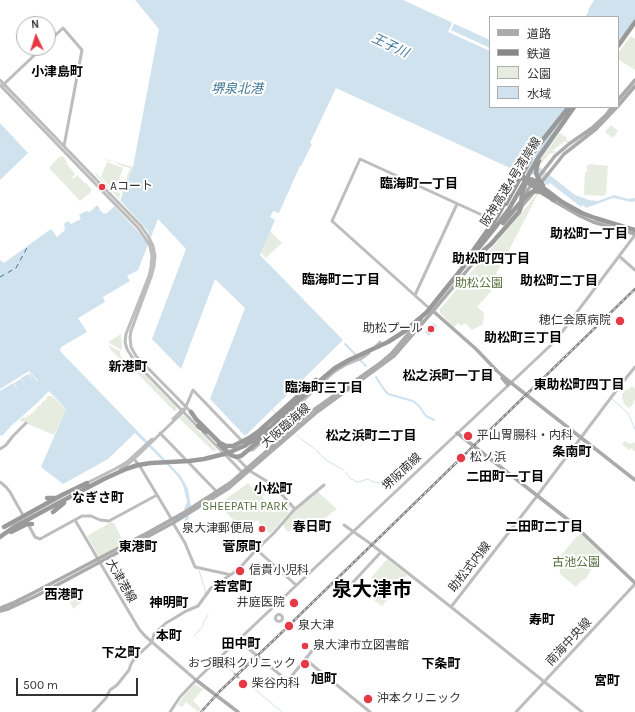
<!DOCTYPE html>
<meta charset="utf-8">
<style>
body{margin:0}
#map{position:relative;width:635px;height:712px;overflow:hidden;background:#fff;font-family:Karla,"Noto Sans JP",sans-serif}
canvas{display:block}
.legend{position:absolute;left:489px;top:16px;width:130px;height:92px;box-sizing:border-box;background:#fff;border:1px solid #adadad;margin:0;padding:5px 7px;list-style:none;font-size:12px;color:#333}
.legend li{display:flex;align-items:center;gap:8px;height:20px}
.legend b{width:20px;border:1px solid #adadad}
.north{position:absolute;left:16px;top:16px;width:40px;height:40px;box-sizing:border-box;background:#fff;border:1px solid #adadad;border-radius:50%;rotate:356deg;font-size:11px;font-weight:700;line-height:16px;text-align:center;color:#333}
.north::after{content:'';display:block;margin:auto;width:14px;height:18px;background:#e63946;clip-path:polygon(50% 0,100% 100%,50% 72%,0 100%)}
.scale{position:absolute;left:16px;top:678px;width:122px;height:18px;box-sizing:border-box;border:2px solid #333;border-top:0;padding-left:5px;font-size:12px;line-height:14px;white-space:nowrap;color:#333;-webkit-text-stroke:3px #fff;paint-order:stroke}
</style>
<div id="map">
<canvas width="635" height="712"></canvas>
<ul class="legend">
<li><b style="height:5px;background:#ababab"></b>道路</li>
<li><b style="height:5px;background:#888"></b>鉄道</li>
<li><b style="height:11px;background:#e6ecdf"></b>公園</li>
<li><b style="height:11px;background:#cfe2ee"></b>水域</li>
</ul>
<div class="north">N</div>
<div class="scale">500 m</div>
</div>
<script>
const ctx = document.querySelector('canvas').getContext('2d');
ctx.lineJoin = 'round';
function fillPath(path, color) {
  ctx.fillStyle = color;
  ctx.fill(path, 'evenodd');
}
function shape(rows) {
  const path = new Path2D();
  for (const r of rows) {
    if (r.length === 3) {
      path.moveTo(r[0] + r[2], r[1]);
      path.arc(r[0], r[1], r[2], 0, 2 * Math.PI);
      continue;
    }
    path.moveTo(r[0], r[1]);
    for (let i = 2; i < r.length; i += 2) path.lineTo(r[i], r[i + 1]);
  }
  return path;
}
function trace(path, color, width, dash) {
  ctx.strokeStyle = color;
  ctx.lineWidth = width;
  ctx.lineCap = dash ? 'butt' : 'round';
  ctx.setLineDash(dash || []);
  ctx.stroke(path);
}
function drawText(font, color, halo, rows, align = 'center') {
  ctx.font = font + ' Karla,"Noto Sans JP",sans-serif';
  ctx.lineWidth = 4;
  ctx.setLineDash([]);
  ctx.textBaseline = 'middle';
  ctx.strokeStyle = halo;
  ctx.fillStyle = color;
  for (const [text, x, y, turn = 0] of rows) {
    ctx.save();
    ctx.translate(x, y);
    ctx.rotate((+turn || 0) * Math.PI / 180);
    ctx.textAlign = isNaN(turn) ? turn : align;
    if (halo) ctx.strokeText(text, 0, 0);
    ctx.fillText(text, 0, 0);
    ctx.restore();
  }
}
fillPath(shape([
 [631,36,635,39,635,70,618,59,618,53],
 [611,125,618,131,613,138,605,132],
 [560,133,567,138,566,139,569,142,567,143,565,141,552,151,555,151,556,153,551,153,548,155,542,163,540,161],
 [63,156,68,164,65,162,75,174,72,177,74,178,77,175,85,183,86,183,92,190,90,192,90,193,80,201,49,168,59,157],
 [105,159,133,167,123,194,121,193,130,168,122,166,114,162,105,160],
 [107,162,123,168,115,191,121,194,121,196,120,195,119,197,120,198,120,200,95,174,96,173,99,176,114,192,115,191,101,177],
 [590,164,608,166,606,194,603,196,585,195,584,194,585,172,587,172,587,166],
 [536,194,538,194,506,256,496,274,502,279,477,307,484,313,483,324,472,330,465,323,461,326,458,323,454,327,440,313,440,309,528,205],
 [270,231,282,243,266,258,261,253],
 [121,334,122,347,121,350,109,343,110,341],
 [108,345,120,351,120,355,125,360,128,358,136,366,128,364,122,361,111,350],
 [124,365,140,370,176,407,177,410,174,411,132,368],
 [632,386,635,389,635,400,633,402,634,403,629,408,623,403,624,401,622,399,622,395,626,389,628,390],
 [47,396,52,396,66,409,54,435,19,420,23,417,26,418,27,415,30,416,32,412,33,413,39,405,40,406,43,401,44,401,46,400],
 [182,415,185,416,217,450,213,451,179,418],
 [625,441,628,443,629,443,630,444,634,442,635,443,635,452,631,448,629,450,622,444],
 [248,483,259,496,265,490,265,489,266,488,269,491,271,494,269,492,267,492,262,497,271,508,272,508,273,509,279,505,276,500,281,504,286,503,291,507,289,509,291,510,270,534,257,520,246,530,240,524,238,526,219,504],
 [318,492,337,509,310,529,305,530,303,529,303,525,288,532,283,525,299,507],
 [111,522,114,523,122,539,121,540,122,542,123,541,122,544,100,556,98,555,87,536],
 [581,534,602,555,596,560,586,579,581,581,576,587,560,574,559,558,572,542,579,535],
 [387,559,407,575,382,606,374,600,383,590,371,578],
 [76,591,83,601,73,609,68,596],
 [195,684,203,689,193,701,201,708,198,712,186,702,182,707,178,705,184,696]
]), '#e6ecdf');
fillPath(shape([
 [135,0,403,0,490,40,490,107,577,107,537,165,575,195,589,200,598,201,614,195,628,199,635,198,635,201,632,202,613,198,586,208,583,205,581,207,550,183,548,185,535,175,521,173,336,88,310,143,312,144,301,166,300,166,279,213,273,211,270,217,275,220,260,255,343,340,245,436,210,399,245,308,215,279,181,369,152,339,186,249,158,219,138,270,127,276,130,281,103,297,105,302,78,318,87,332,61,347,60,351,181,476,188,489,191,506,186,531,183,530,186,513,184,509,187,502,184,489,182,483,178,477,172,470,135,433,108,459,63,484,41,467,66,409,49,391,36,404,11,426,2,436,0,435,0,260,4,263,51,229,57,237,65,230,64,224,68,221,71,224,81,219,79,215,86,211,90,212,97,205,100,209,98,212,100,210,104,214,105,213,106,214,120,201,133,167,159,29],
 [594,0,635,0,635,25,618,49,618,17,582,17,583,16,585,17,589,11,588,10],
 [0,123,28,153,0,180],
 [433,323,437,326,429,336,425,332]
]), '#cfe2ee');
fillPath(shape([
 [453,21,455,22,451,30,490,48,490,51,448,32],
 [119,199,148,231,148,232,152,240,149,248,145,240,142,236,113,205],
 [29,371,38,381,37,381,30,373,29,374,34,383,28,374,21,378,27,388,21,379,14,383,19,392,13,383,5,388,10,398,5,388,0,391,0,389]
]), '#fff');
trace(shape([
 [612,399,628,413,635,429],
 [272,409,276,413],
 [285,422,288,425],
 [297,435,298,437],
 [300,438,315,449],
 [316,450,326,460,343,470],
 [345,472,350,478,357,482,359,482,367,479,374,482,381,483],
 [386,485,393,491],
 [199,571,205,589,205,594],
 [194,636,203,626,204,621,208,615],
 [220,661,234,673],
 [239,678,251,686,282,712]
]), '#cfe2ee', 1);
trace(shape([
 [345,344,357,356],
 [360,360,366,366],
 [376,377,383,388,388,394,413,401,419,406,426,416,434,420]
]), '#cfe2ee', 2);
trace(shape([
 [0,277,16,268,28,246]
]), '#3f7597', 1, [5, 4]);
trace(shape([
 [48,42,63,28,82,50,64,146],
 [0,80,141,226,148,236,153,246,155,256,154,266,151,277,131,331,130,337,131,347,136,356,192,413],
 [0,85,138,228,145,238,150,246,152,256,151,267,149,276,126,334,125,342,127,349,135,362,199,428],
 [3,85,42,48],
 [619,256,635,270],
 [415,295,457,204],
 [430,309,332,221,360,159,495,221],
 [376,346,380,342],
 [173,419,183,409],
 [276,428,310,394,334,372,347,364,362,358,369,353],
 [203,432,244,474],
 [160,433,217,492],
 [0,449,6,445,13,436,26,423],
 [249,449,250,450,253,450,269,435],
 [235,456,250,471,273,485,295,509],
 [134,459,141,468,172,520],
 [120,470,134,459,184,411,193,390,243,442],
 [0,482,6,487,10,492,24,517],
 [85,484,115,469,127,462,152,439],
 [75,520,139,629,145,636,196,680],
 [173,523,185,543,195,567,227,574,230,575],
 [28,524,35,537,40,539,82,516,91,516,100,520,109,521,157,495],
 [344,525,371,544,451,607,582,712],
 [257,550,296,585],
 [344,592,381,552],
 [451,607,537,496,622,383,635,367],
 [279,618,3.5],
 [238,640,284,678,286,679,290,678,316,646,322,641],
 [305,659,370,712],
 [235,674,238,677],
 [93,712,106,698,110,690,117,685,129,670,131,664,134,659,152,642,154,634,166,623,173,619,186,611,198,606,211,588,239,569,255,551,273,534,294,510,324,485],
 [170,712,180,697,196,680,552,344,562,332,635,235],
 [516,712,635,584]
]), '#bdbdbd', 3);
trace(shape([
 [618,100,635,80],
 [618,106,635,86],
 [537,179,555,156,569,144,592,128,606,115,612,107],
 [540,184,564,154,596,129,617,107],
 [522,197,533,183],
 [552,200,580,216,593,222,635,234],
 [520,208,534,192],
 [433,311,476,349,497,371,510,382,635,480],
 [502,378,508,385],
 [457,433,571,522,635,583],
 [0,608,13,603,35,592,149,532,185,512,230,483,315,409,379,364,392,353,421,319],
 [0,611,8,609,36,596,59,584,173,523,229,488,317,412,394,356,433,311,485,249],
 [196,680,238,712]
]), '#ababab', 3.5);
trace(shape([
 [618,46,635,22],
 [539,161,537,166,536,173,538,178,543,185],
 [541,191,524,180,522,173,523,167,534,151,569,107],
 [506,204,530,160],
 [503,223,525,197,530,193,534,191,541,192,554,200],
 [483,251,491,244,519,212,521,207,522,192,525,185],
 [467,259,497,217,502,208,512,184,515,181,522,178,526,178,533,180,562,202,582,213,595,218,635,230],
 [191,412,196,419,220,443,226,446,233,446,249,438,259,431,316,380],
 [198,426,206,432],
 [219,444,231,455,236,457,241,456,276,427],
 [47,498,55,498],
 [53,512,64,503],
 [4,527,62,495,87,483],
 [11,532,27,524,32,524],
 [0,537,14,527,64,500,104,479,126,469,138,465,151,463,189,461,204,459,228,453,244,446,258,437,272,426,316,384,335,368,349,360,388,342,405,331,427,312,497,225,509,209,538,158,574,107]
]), '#9a9a9a', 4.5);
const rail = shape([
 [201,712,220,691,276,638,386,531,635,289]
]);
trace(rail, '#888', 2.5);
trace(rail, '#fff', 1, [3]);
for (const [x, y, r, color] of [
 [102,187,4,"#e63946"],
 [620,321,5,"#e63946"],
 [431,329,4,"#e63946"],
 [468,436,5,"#e63946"],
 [461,458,5,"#e63946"],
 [262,529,4,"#e63946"],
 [240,571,5,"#e63946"],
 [294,603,5,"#e63946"],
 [289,626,5,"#e63946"],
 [305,646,4,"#e63946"],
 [305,664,5,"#e63946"],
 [243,684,5,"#e63946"],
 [368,699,5,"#e63946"]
]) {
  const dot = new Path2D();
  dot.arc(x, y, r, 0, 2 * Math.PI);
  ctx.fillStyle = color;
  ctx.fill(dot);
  trace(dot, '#fff', 1.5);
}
drawText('12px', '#333', '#fff', [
 ["阪神高速4号湾岸線",511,182,-58],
 ["大阪臨海線",286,426,-41],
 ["堺阪南線",402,472,-43],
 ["助松式内線",470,567,-52],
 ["大津港線",121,581,60],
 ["南海中央線",569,642,-47]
]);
drawText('12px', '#333', '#fff', [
 ["Aコート",110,187],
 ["穂仁会原病院",611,321,"right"],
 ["助松プール",423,329,"right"],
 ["平山胃腸科・内科",477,436],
 ["松ノ浜",470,458],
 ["泉大津郵便局",254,529,"right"],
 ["信貴小児科",249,571],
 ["井庭医院",285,603,"right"],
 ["泉大津",298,626],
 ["泉大津市立図書館",313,646],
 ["おづ眼科クリニック",296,664,"right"],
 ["柴谷内科",252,684],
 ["沖本クリニック",377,699]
], 'left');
drawText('12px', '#56703f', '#fff', [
 ["助松公園",479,284],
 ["SHEEPATH PARK",245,507],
 ["古池公園",576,563]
]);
drawText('italic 13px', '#3f7597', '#fff', [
 ["王子川",390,46,25],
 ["堺泉北港",237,89]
]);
drawText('bold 13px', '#000', '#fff', [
 ["小津島町",57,72],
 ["臨海町一丁目",419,184],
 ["助松町一丁目",589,234],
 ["助松町四丁目",491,259],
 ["臨海町二丁目",341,280],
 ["助松町二丁目",559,281],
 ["助松町三丁目",523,338],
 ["新港町",128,367],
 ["松之浜町一丁目",448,376],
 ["東助松町四丁目",579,385],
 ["臨海町三丁目",324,388],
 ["松之浜町二丁目",371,436],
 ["条南町",572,452],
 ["二田町一丁目",505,477],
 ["小松町",273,489],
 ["なぎさ町",98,498],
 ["春日町",312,527],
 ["二田町二丁目",544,527],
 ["東港町",138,547],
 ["菅原町",242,547],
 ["若宮町",233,587],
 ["西港町",64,595],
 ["神明町",169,603],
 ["寿町",542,620],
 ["本町",169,636],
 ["田中町",241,644],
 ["下之町",121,653],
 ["下条町",441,664],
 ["旭町",324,679],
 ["宮町",607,681]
]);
drawText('bold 20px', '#000', '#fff', [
 ["泉大津市",372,590]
]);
</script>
